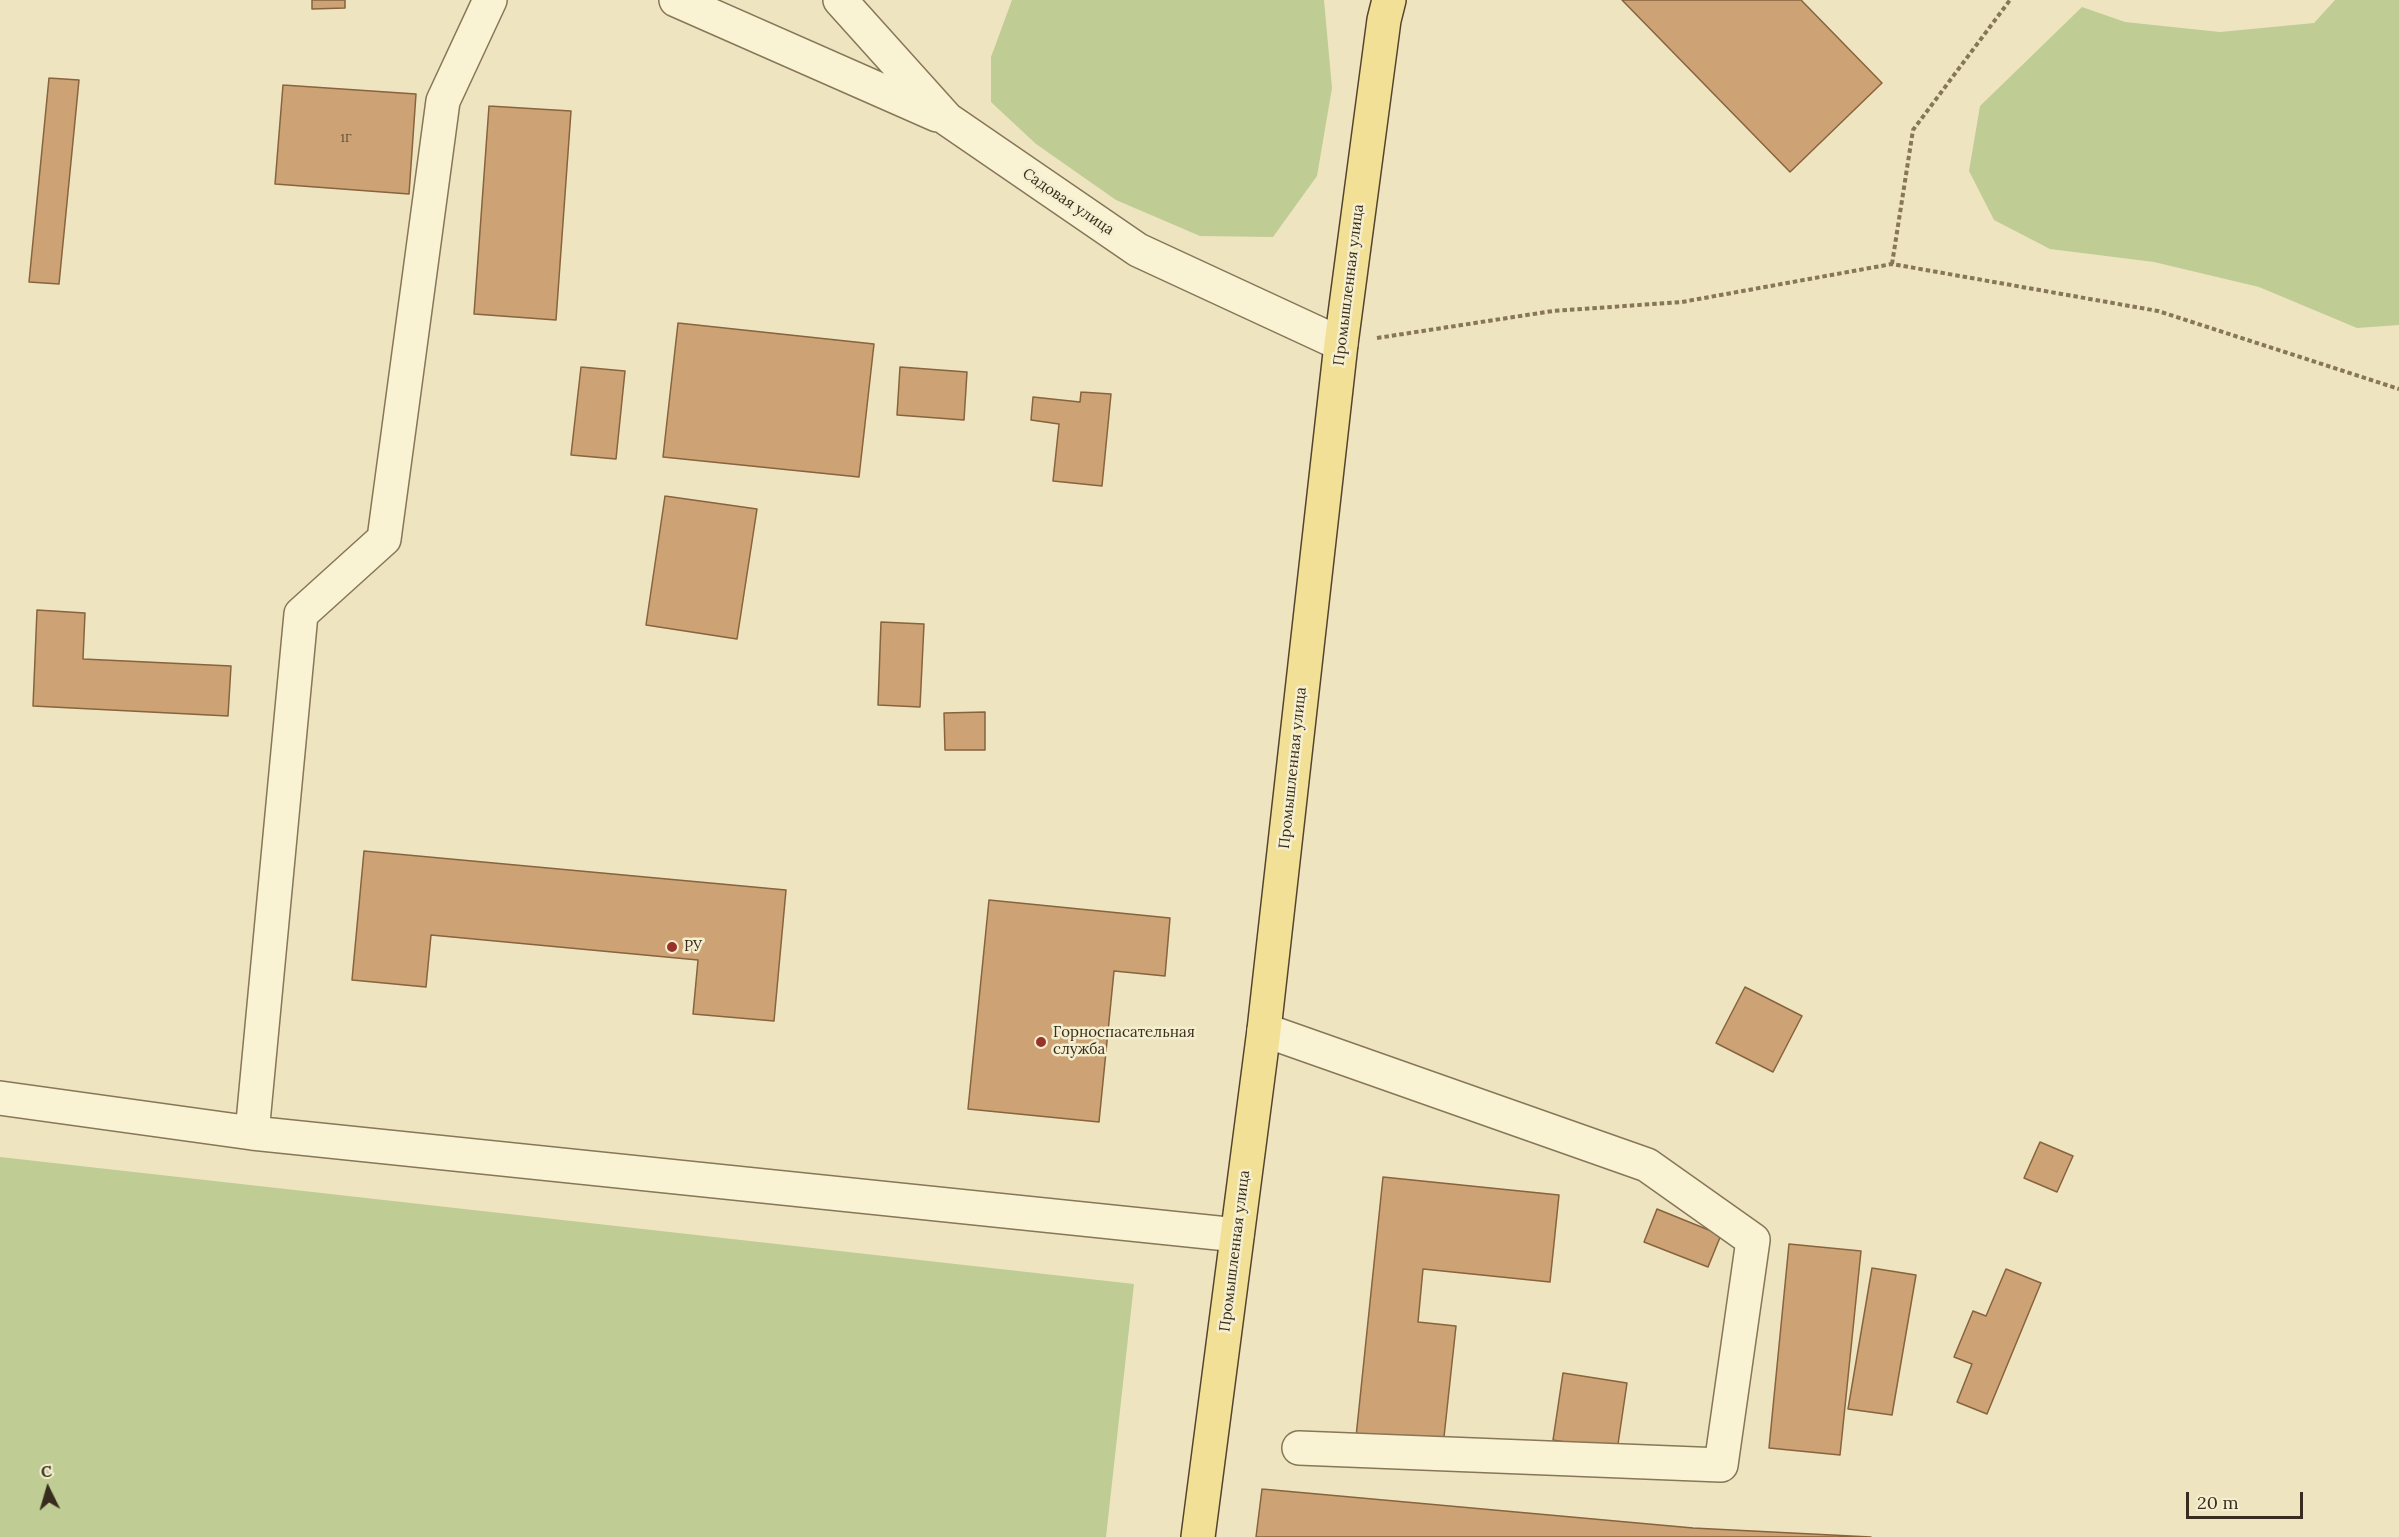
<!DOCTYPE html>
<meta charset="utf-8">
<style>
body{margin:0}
#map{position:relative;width:2399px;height:1537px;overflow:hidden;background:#eee5c0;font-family:Lora,serif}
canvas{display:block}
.north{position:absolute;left:18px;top:1459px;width:60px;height:60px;-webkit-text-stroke:4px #f5efd0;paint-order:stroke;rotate:355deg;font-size:16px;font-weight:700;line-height:24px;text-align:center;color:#372c1d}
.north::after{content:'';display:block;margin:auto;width:21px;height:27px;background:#372c1d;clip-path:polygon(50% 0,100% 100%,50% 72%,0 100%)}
.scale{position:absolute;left:2186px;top:1492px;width:117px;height:27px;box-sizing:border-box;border:3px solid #372c1d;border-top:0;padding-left:8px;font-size:18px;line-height:21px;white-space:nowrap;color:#372c1d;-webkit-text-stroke:4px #f5efd0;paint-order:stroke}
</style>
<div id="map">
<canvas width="2399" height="1537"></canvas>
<div class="north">С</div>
<div class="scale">20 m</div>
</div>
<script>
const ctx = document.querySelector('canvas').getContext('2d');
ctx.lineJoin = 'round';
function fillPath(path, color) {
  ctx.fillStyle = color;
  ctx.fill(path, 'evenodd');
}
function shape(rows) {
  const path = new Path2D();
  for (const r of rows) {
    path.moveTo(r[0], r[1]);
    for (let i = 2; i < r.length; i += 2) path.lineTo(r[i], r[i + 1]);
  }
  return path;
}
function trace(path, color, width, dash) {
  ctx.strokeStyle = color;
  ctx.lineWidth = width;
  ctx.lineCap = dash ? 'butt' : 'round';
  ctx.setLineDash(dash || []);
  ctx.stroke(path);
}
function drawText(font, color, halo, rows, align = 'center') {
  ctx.font = font + ' Lora,serif';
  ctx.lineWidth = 5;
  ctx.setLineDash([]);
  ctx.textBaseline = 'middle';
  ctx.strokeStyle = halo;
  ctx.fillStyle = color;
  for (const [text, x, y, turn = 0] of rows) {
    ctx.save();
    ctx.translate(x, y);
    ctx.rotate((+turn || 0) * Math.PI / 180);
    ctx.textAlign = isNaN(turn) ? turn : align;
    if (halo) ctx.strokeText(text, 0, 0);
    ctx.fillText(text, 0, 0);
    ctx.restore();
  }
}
fillPath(shape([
 [1012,0,1324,0,1332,88,1317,176,1273,237,1200,236,1116,200,1036,144,991,102,991,57],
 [2335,0,2399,0,2399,325,2357,328,2259,287,2154,262,2050,249,1994,220,1969,171,1980,106,2082,7,2125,22,2220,32,2314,23],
 [0,1157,1134,1284,1106,1537,0,1537]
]), '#bfcc94');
const building = shape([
 [312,0,345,0,345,8,312,9,312,0],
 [1622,0,1801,0,1882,83,1790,172,1622,0],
 [49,78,79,80,59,284,29,282,49,78],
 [283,85,416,94,409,194,275,184,283,85],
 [489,106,571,111,556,320,474,314,489,106],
 [678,323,874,344,859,477,663,457,678,323],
 [581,367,625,371,616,459,571,455,581,367],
 [900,367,967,372,964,420,897,415,900,367],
 [1081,392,1111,394,1102,486,1053,481,1059,424,1031,420,1033,397,1080,402,1081,392],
 [665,496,757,509,737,639,646,625,665,496],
 [37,610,85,613,83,659,231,666,228,716,33,706,37,610],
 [881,622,924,624,920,707,878,705,881,622],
 [985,712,985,750,945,750,944,713,985,712],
 [364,851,786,890,774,1021,693,1014,698,960,431,935,426,987,352,980,364,851],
 [989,900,1170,918,1165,976,1114,971,1099,1122,968,1109,989,900],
 [1745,987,1802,1016,1773,1072,1716,1043,1745,987],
 [2040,1142,2073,1156,2057,1192,2024,1178,2040,1142],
 [1383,1177,1559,1195,1550,1282,1423,1269,1418,1322,1456,1326,1443,1446,1356,1437,1383,1177],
 [1657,1209,1721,1235,1708,1267,1644,1242,1657,1209],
 [1789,1244,1861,1251,1840,1455,1769,1448,1789,1244],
 [1872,1268,1916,1275,1892,1415,1848,1409,1872,1268],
 [2006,1269,2041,1283,1987,1414,1957,1402,1972,1364,1954,1357,1973,1311,1986,1316,2006,1269],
 [1563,1373,1627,1383,1617,1451,1553,1440,1563,1373],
 [1262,1489,1693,1528,1871,1537,1256,1537,1262,1489]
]);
fillPath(building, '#cda376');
trace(building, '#87633e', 1.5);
const minor = shape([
 [676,0,937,115],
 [840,0,947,119,1138,250,1341,344],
 [1264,1030,1647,1165,1753,1240,1721,1465,1299,1448],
 [0,1098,252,1133,1237,1235],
 [252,1133,301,614,384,539,443,101,490,0]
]);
const major = shape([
 [1198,1537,1264,1030,1341,344,1384,20,1389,0]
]);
trace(minor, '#877658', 36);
trace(major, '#55442d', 36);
trace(shape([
 [1892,264,1913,130,2010,0],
 [1377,338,1553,311,1682,302,1892,264,2158,311,2399,389]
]), '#877658', 4, [4.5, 3]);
trace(minor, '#f9f2d3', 33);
trace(major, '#f2e097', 33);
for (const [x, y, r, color] of [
 [672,947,6,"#973328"],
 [1041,1042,6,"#973328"]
]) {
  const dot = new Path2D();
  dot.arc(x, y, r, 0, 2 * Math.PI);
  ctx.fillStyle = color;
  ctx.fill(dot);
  trace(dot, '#f5efd0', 2);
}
drawText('12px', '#5c4a33', null, [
 ["1Г",346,139]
]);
drawText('15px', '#372c1d', '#f5efd0', [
 ["Садовая улица",1068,202,34],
 ["Промышленная улица",1349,285,-83],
 ["Промышленная улица",1293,768,-84],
 ["Промышленная улица",1235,1251,-83]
]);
drawText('15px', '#372c1d', '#f5efd0', [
 ["РУ",684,947],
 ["Горноспасательная",1053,1033],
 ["служба",1053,1050]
], 'left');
</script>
